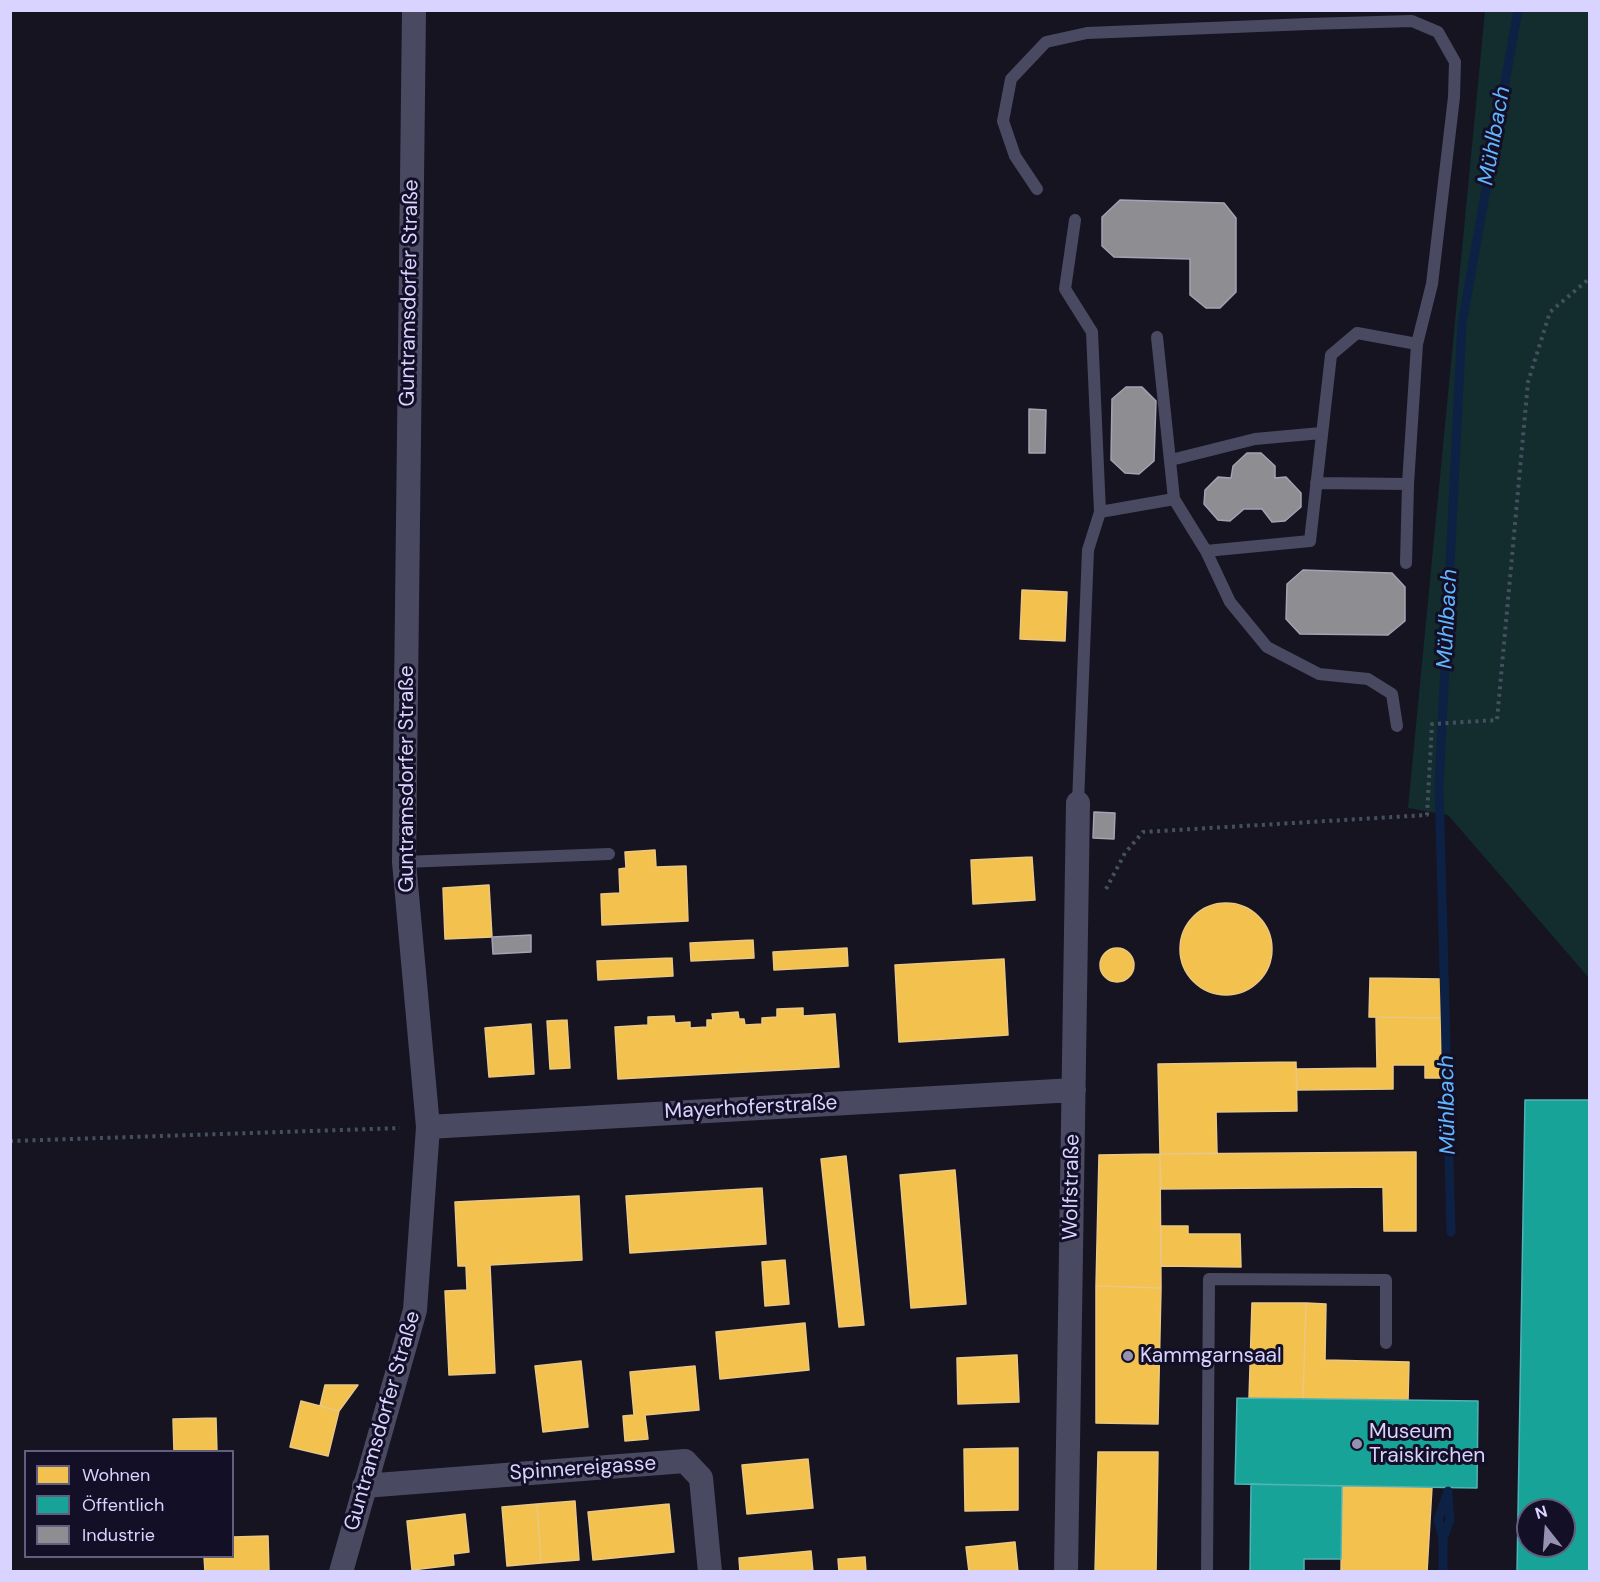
<!DOCTYPE html>
<meta charset="utf-8">
<style>
body{margin:0}
#map{position:relative;width:1600px;height:1582px;overflow:hidden;background:#161421;font-family:"DM Sans",sans-serif}
canvas{display:block}
.frame{position:absolute;inset:0;border:12px solid #d9d4ff;pointer-events:none}
.legend{position:absolute;left:24px;top:1450px;width:210px;height:108px;box-sizing:border-box;background:#130f26;border:2px solid #625e7d;margin:0;padding:8px 10px;list-style:none;font-size:18px;color:#d9d4ff}
.legend li{display:flex;align-items:center;gap:12px;height:30px}
.legend b{width:30px;border:2px solid #625e7d}
.north{position:absolute;left:1516px;top:1498px;width:60px;height:60px;box-sizing:border-box;background:#130f26;border:2px solid #625e7d;border-radius:50%;rotate:343deg;font-size:16px;font-weight:700;line-height:24px;text-align:center;color:#d9d4ff}
.north::after{content:'';display:block;margin:auto;width:21px;height:27px;background:#9591b1;clip-path:polygon(50% 0,100% 100%,50% 72%,0 100%)}
</style>
<div id="map">
<canvas width="1600" height="1582"></canvas>
<div class="frame"></div>
<ul class="legend">
<li><b style="height:16px;background:#f2c14e"></b>Wohnen</li>
<li><b style="height:16px;background:#17a398"></b>Öffentlich</li>
<li><b style="height:16px;background:#8d8d92"></b>Industrie</li>
</ul>
<div class="north">N</div>
</div>
<script>
const ctx = document.querySelector('canvas').getContext('2d');
ctx.lineJoin = 'round';
function fillPath(path, color) {
  ctx.fillStyle = color;
  ctx.fill(path, 'evenodd');
}
function shape(rows) {
  const path = new Path2D();
  for (const r of rows) {
    if (r.length === 3) {
      path.moveTo(r[0] + r[2], r[1]);
      path.arc(r[0], r[1], r[2], 0, 2 * Math.PI);
      continue;
    }
    path.moveTo(r[0], r[1]);
    for (let i = 2; i < r.length; i += 2) path.lineTo(r[i], r[i + 1]);
  }
  return path;
}
function trace(path, color, width, dash) {
  ctx.strokeStyle = color;
  ctx.lineWidth = width;
  ctx.lineCap = dash ? 'butt' : 'round';
  ctx.setLineDash(dash || []);
  ctx.stroke(path);
}
function drawText(font, color, halo, rows, align = 'center') {
  ctx.font = font + ' "DM Sans",sans-serif';
  ctx.lineWidth = 6;
  ctx.setLineDash([]);
  ctx.textBaseline = 'middle';
  ctx.strokeStyle = halo;
  ctx.fillStyle = color;
  for (const [text, x, y, turn = 0] of rows) {
    ctx.save();
    ctx.translate(x, y);
    ctx.rotate((+turn || 0) * Math.PI / 180);
    ctx.textAlign = isNaN(turn) ? turn : align;
    if (halo) ctx.strokeText(text, 0, 0);
    ctx.fillText(text, 0, 0);
    ctx.restore();
  }
}
fillPath(shape([
 [1485,11,1589,11,1589,978,1448,815,1408,808]
]), '#132c2d');
const homes = shape([
 [1022,590,1067,592,1065,641,1020,639,1022,590],
 [655,850,656,867,686,866,688,921,602,925,601,894,620,893,619,869,626,868,625,852,655,850],
 [1032,857,1035,900,973,904,971,860,1032,857],
 [489,885,492,937,445,939,443,888,489,885],
 [1226,949,46],
 [753,940,754,958,691,961,690,943,753,940],
 [847,948,848,966,774,970,773,952,847,948],
 [1117,965,17],
 [672,958,673,976,598,980,597,961,672,958],
 [1004,959,1008,1035,899,1042,895,965,1004,959],
 [1370,978,1441,979,1441,1018,1369,1017,1370,978],
 [803,1008,803,1016,835,1014,839,1067,618,1079,615,1027,648,1025,648,1017,674,1016,675,1023,690,1022,690,1028,707,1027,707,1020,713,1020,712,1014,738,1012,739,1019,744,1019,745,1025,762,1024,762,1018,777,1017,777,1009,803,1008],
 [1376,1017,1441,1018,1441,1078,1425,1078,1425,1065,1393,1065,1393,1089,1297,1090,1296,1069,1377,1068,1376,1017],
 [567,1020,570,1068,550,1069,547,1021,567,1020],
 [531,1024,534,1074,489,1077,485,1028,531,1024],
 [1296,1062,1297,1111,1216,1112,1217,1153,1160,1154,1158,1064,1296,1062],
 [1416,1152,1416,1231,1384,1231,1383,1187,1161,1189,1160,1154,1416,1152],
 [1160,1154,1161,1288,1096,1286,1099,1155,1160,1154],
 [846,1156,864,1325,839,1327,821,1159,846,1156],
 [955,1170,966,1304,911,1308,900,1175,955,1170],
 [762,1188,766,1244,630,1253,626,1196,762,1188],
 [579,1196,582,1260,490,1265,495,1373,449,1375,445,1291,467,1290,466,1266,458,1266,455,1202,579,1196],
 [1161,1226,1188,1226,1188,1234,1240,1234,1241,1267,1161,1266,1161,1226],
 [785,1260,789,1304,765,1306,762,1262,785,1260],
 [1096,1286,1161,1288,1158,1424,1096,1423,1096,1286],
 [1252,1303,1306,1303,1303,1399,1249,1399,1252,1303],
 [1306,1303,1326,1304,1325,1360,1409,1362,1408,1401,1303,1399,1306,1303],
 [805,1323,809,1370,720,1379,716,1332,805,1323],
 [1017,1355,1019,1402,958,1404,957,1358,1017,1355],
 [581,1361,588,1427,543,1432,535,1366,581,1361],
 [695,1366,699,1410,645,1415,648,1439,625,1441,623,1416,634,1415,630,1372,695,1366],
 [325,1385,358,1385,339,1411,320,1406,325,1385],
 [301,1401,339,1411,328,1456,290,1447,301,1401],
 [216,1418,217,1452,174,1452,173,1419,216,1418],
 [1018,1448,1018,1510,965,1511,964,1449,1018,1448],
 [1098,1452,1158,1452,1156,1572,1095,1572,1098,1452],
 [808,1459,813,1508,747,1514,742,1465,808,1459],
 [1342,1486,1432,1487,1427,1572,1341,1572,1342,1486],
 [575,1501,579,1560,541,1563,537,1504,575,1501],
 [537,1504,541,1563,507,1566,502,1507,537,1504],
 [669,1504,674,1552,593,1560,588,1512,669,1504],
 [465,1514,469,1552,453,1554,454,1565,412,1570,407,1521,465,1514],
 [268,1536,269,1572,205,1572,204,1556,232,1556,232,1537,268,1536],
 [1015,1542,1018,1572,969,1572,966,1547,1015,1542],
 [811,1551,813,1572,740,1572,739,1558,811,1551],
 [865,1557,866,1572,839,1572,838,1559,865,1557]
]);
fillPath(homes, '#f2c14e');
trace(homes, '#eac783', 1.5);
const public = shape([
 [1525,1100,1590,1100,1590,1572,1517,1572,1525,1100],
 [1528,1510,1564,1510,1564,1546,1528,1546,1528,1510],
 [1237,1398,1478,1401,1477,1488,1235,1484,1237,1398],
 [1251,1484,1342,1486,1341,1559,1304,1559,1304,1572,1250,1572,1251,1484]
]);
fillPath(public, '#17a398');
trace(public, '#51b2b7', 1.5);
const industry = shape([
 [1120,200,1224,203,1236,218,1236,292,1220,308,1206,308,1190,295,1190,259,1114,257,1102,246,1102,217,1120,200],
 [1126,387,1142,387,1156,401,1154,461,1139,474,1125,473,1111,460,1112,399,1126,387],
 [1029,409,1046,410,1045,453,1029,453,1029,409],
 [1247,453,1261,453,1275,466,1275,478,1286,477,1301,493,1301,507,1285,521,1272,522,1262,509,1244,509,1230,521,1218,520,1204,504,1205,490,1218,477,1231,478,1233,466,1247,453],
 [1303,570,1392,573,1405,587,1405,621,1388,635,1300,634,1286,619,1287,584,1303,570],
 [1094,812,1115,813,1114,839,1093,838,1094,812],
 [531,935,531,952,493,954,492,937,531,935]
]);
fillPath(industry, '#8d8d92');
trace(industry, '#a4a2b3', 1.5);
trace(shape([
 [1451,1232,1439,786,1462,324,1518,10],
 [1443,1538,1450,1520,1448,1496],
 [1443,1572,1443,1538,1438,1520,1448,1491]
]), '#0d2144', 9);
trace(shape([
 [1106,889,1125,853,1143,832,1427,815,1432,724,1497,720,1528,382,1550,312,1590,278],
 [10,1141,400,1128]
]), '#44505f', 4, [3, 4.5]);
trace(shape([
 [1037,189,1015,156,1003,121,1011,79,1046,42,1087,33,1308,24,1412,21,1438,32,1455,62,1454,97,1432,284,1417,344,1408,484,1406,563],
 [1075,220,1065,289,1092,332,1100,512,1088,550,1078,803],
 [1157,337,1174,499,1206,551,1230,602,1267,647,1319,674,1368,679,1392,694,1397,726],
 [1171,460,1255,439,1321,433],
 [1316,483,1408,484],
 [1100,512,1174,499],
 [1206,551,1310,541,1331,355,1357,333,1417,344],
 [404,862,609,854],
 [1207,1572,1209,1279,1386,1280,1386,1343]
]), '#4a4962', 12);
trace(shape([
 [428,1127,1074,1090],
 [364,1486,685,1461,701,1478,710,1572],
 [341,1572,415,1310,428,1127,404,862,414,10],
 [1066,1572,1078,803]
]), '#4a4962', 24);
for (const [x, y, r, color] of [
 [1128,1356,6,"#9591b1"],
 [1357,1444,6,"#9591b1"]
]) {
  const dot = new Path2D();
  dot.arc(x, y, r, 0, 2 * Math.PI);
  ctx.fillStyle = color;
  ctx.fill(dot);
  trace(dot, '#130f26', 2);
}
drawText('21px', '#d9d4ff', '#130f26', [
 ["Guntramsdorfer Straße",410,293,-89],
 ["Guntramsdorfer Straße",407,779,-90],
 ["Mayerhoferstraße",751,1108,-3],
 ["Wolfstraße",1072,1187,-89],
 ["Guntramsdorfer Straße",383,1421,-74],
 ["Spinnereigasse",583,1469,-4]
]);
drawText('21px', '#d9d4ff', '#130f26', [
 ["Kammgarnsaal",1140,1356],
 ["Museum",1369,1432],
 ["Traiskirchen",1369,1456]
], 'left');
drawText('italic 22px', '#62b6ff', '#130f26', [
 ["Mühlbach",1495,136,-80],
 ["Mühlbach",1448,619,-87],
 ["Mühlbach",1448,1105,-91]
]);
</script>
